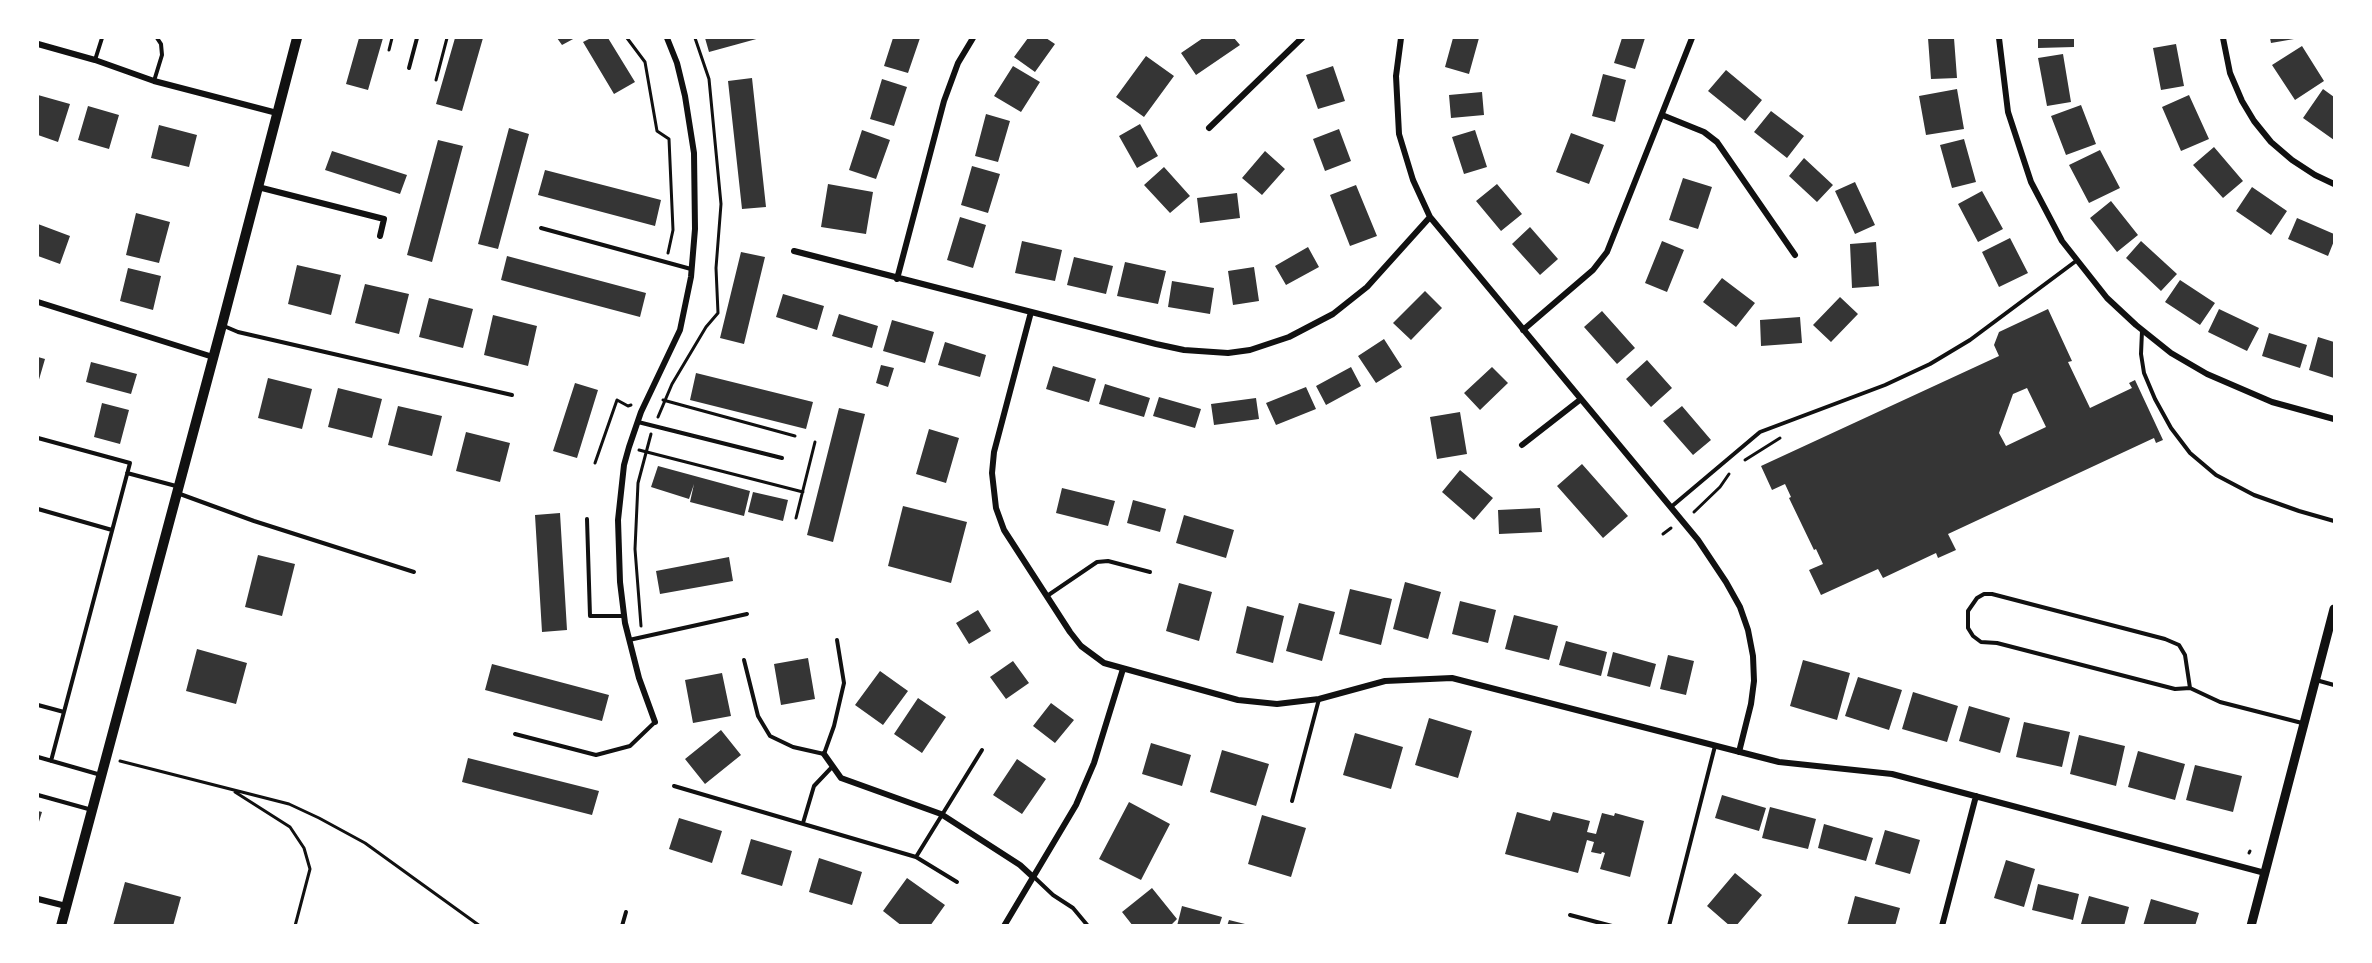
<!DOCTYPE html>
<style>
body{margin:0}
#map{position:relative;width:2372px;height:963px;overflow:hidden;background:#fff;font-family:Arial,sans-serif}
canvas{display:block}
.frame{position:absolute;inset:0;border:39px solid #fff;pointer-events:none}
</style>
<div id="map">
<canvas width="2372" height="963"></canvas>
<div class="frame"></div>
</div>
<script>
const ctx = document.querySelector('canvas').getContext('2d');
ctx.lineJoin = 'round';
function fillPath(path, color) {
  ctx.fillStyle = color;
  ctx.fill(path, 'evenodd');
}
function shape(rows) {
  const path = new Path2D();
  for (const r of rows) {
    path.moveTo(r[0], r[1]);
    for (let i = 2; i < r.length; i += 2) path.lineTo(r[i], r[i + 1]);
  }
  return path;
}
function trace(path, color, width, dash) {
  ctx.strokeStyle = color;
  ctx.lineWidth = width;
  ctx.lineCap = dash ? 'butt' : 'round';
  ctx.setLineDash(dash || []);
  ctx.stroke(path);
}
fillPath(shape([
 [359,38,383,38,368,90,346,84],
 [455,38,483,38,462,111,436,104],
 [557,38,575,38,562,45],
 [591,38,608,38,635,82,614,94,583,42],
 [705,38,760,38,709,52],
 [893,38,920,38,908,73,884,66],
 [1028,38,1046,38,1055,44,1035,72,1014,57],
 [1203,38,1234,38,1240,45,1196,75,1181,53],
 [1453,38,1479,38,1469,74,1445,67],
 [1622,38,1645,38,1635,69,1614,63],
 [1928,38,1954,38,1957,78,1931,79],
 [2038,38,2074,38,2074,47,2038,48],
 [2270,38,2294,38,2294,39,2271,43],
 [2176,44,2184,86,2161,90,2153,48],
 [2302,46,2324,81,2295,100,2272,65],
 [2063,54,2071,102,2047,106,2038,58],
 [1146,56,1174,76,1144,117,1116,97],
 [1013,66,1040,82,1021,112,994,96],
 [1333,66,1345,101,1318,109,1306,75],
 [1726,70,1762,100,1745,121,1708,91],
 [1603,74,1626,80,1615,122,1592,116],
 [752,78,766,207,742,209,728,81],
 [882,79,907,87,894,126,870,119],
 [1957,89,1964,129,1926,135,1919,96],
 [2323,89,2334,97,2334,140,2303,118],
 [1482,92,1484,115,1451,118,1449,95],
 [38,95,70,104,58,142,38,135],
 [2189,95,2209,139,2181,151,2162,107],
 [2081,105,2096,144,2066,155,2051,116],
 [88,106,119,115,109,149,78,140],
 [1771,111,1804,136,1787,158,1754,132],
 [986,114,1010,121,998,162,975,156],
 [1140,124,1158,156,1137,168,1119,136],
 [159,125,197,135,189,167,151,158],
 [509,128,529,134,498,249,478,244],
 [1339,129,1351,161,1325,171,1313,139],
 [862,130,890,140,876,179,849,170],
 [1475,130,1487,167,1464,174,1452,137],
 [1571,133,1604,145,1589,184,1556,172],
 [1964,139,1976,182,1952,188,1940,145],
 [438,140,463,146,432,262,407,255],
 [2214,147,2243,181,2223,198,2193,165],
 [2100,150,2120,188,2089,203,2069,165],
 [332,151,407,175,400,194,325,170],
 [1265,151,1285,169,1262,195,1242,178],
 [1804,158,1833,185,1817,202,1789,176],
 [972,166,1000,174,988,213,961,205],
 [1164,167,1190,196,1170,213,1144,185],
 [545,170,661,200,655,226,538,195],
 [1683,178,1712,187,1698,229,1669,220],
 [1855,182,1875,225,1855,234,1835,191],
 [828,184,873,192,866,234,821,227],
 [1497,184,1522,214,1501,231,1476,201],
 [1356,185,1377,236,1350,246,1330,195],
 [2252,187,2287,211,2271,235,2236,211],
 [1982,191,2003,229,1978,242,1958,204],
 [1237,193,1240,218,1200,223,1197,198],
 [2111,201,2138,235,2117,252,2090,218],
 [136,213,170,222,159,263,126,255],
 [960,217,986,225,973,268,947,260],
 [2297,218,2334,234,2334,241,2328,256,2288,239],
 [38,224,70,236,60,264,38,256],
 [1530,227,1558,259,1540,275,1512,244],
 [2010,238,2028,273,1999,287,1982,252],
 [1022,241,1062,250,1055,281,1015,273],
 [1662,241,1684,250,1667,292,1645,283],
 [2141,241,2177,274,2161,291,2126,258],
 [1876,242,1879,286,1852,288,1850,244],
 [1308,247,1319,267,1286,285,1275,266],
 [741,252,765,257,744,344,720,338],
 [507,256,646,293,640,317,501,280],
 [1074,257,1113,266,1106,294,1067,285],
 [1125,262,1166,271,1158,304,1117,296],
 [297,265,341,275,331,315,288,304],
 [1254,267,1259,301,1233,305,1228,271],
 [128,268,161,276,153,310,120,301],
 [1722,278,1755,303,1736,327,1703,302],
 [2180,280,2215,303,2200,325,2165,302],
 [1172,281,1214,288,1210,314,1168,307],
 [365,284,409,294,399,334,355,323],
 [1425,291,1442,308,1411,340,1393,323],
 [783,294,824,306,817,330,776,317],
 [1840,297,1858,314,1831,342,1813,325],
 [429,298,473,309,463,348,419,337],
 [2048,309,2072,361,2068,362,2090,408,2132,388,2129,383,2135,380,2163,440,2156,443,2154,438,1948,534,1956,550,1938,558,1936,553,1883,578,1878,569,1821,595,1809,570,1823,564,1816,549,1814,550,1789,498,1791,497,1785,484,1772,490,1761,466,1999,356,1994,345,1999,332],
 [2027,388,2046,427,2006,446,1999,433,2013,394],
 [2219,309,2259,328,2247,351,2208,332],
 [1602,311,1635,348,1617,364,1584,327],
 [839,314,878,326,872,348,832,336],
 [493,315,537,326,528,366,484,355],
 [1800,317,1802,343,1761,346,1760,320],
 [892,320,934,332,925,363,883,351],
 [2269,333,2307,345,2300,368,2262,356],
 [2318,337,2334,342,2334,378,2309,370],
 [1384,339,1402,367,1376,383,1358,356],
 [945,342,986,355,980,377,938,365],
 [38,357,45,359,38,383],
 [1647,360,1672,388,1651,407,1626,379],
 [91,362,137,374,131,394,86,382],
 [881,365,894,368,888,387,876,383],
 [1053,366,1096,379,1089,402,1046,389],
 [1351,367,1361,386,1326,405,1316,386],
 [1492,367,1508,383,1480,410,1464,393],
 [696,373,813,402,806,429,690,400],
 [268,378,312,389,302,429,258,418],
 [575,383,598,390,577,458,553,451],
 [1105,384,1150,398,1144,417,1099,404],
 [1306,387,1316,409,1276,425,1266,403],
 [338,388,382,399,372,438,328,427],
 [1159,397,1201,409,1195,428,1153,416],
 [1256,398,1259,419,1214,425,1211,404],
 [102,403,129,410,120,444,94,437],
 [398,406,442,416,432,456,388,445],
 [1682,406,1711,440,1693,455,1663,421],
 [839,408,865,414,833,542,807,535],
 [1460,412,1467,454,1437,459,1430,417],
 [929,429,959,438,946,483,916,474],
 [466,432,510,443,500,482,456,471],
 [1582,464,1628,516,1603,538,1557,486],
 [658,466,750,491,744,516,690,502,694,484,689,499,651,487],
 [1460,470,1493,498,1474,520,1442,492],
 [1062,488,1115,501,1108,526,1056,513],
 [753,492,788,500,783,521,748,512],
 [1133,500,1166,509,1160,532,1127,523],
 [903,506,967,522,951,583,888,566],
 [1540,508,1542,532,1499,534,1498,510],
 [560,513,567,630,542,632,535,515],
 [1184,515,1234,530,1226,558,1176,543],
 [258,555,295,564,282,616,245,607],
 [729,557,733,581,660,594,656,571],
 [1405,582,1441,592,1428,639,1393,629],
 [1179,583,1212,592,1199,641,1166,631],
 [1350,589,1392,599,1381,645,1339,634],
 [1460,601,1496,610,1488,643,1452,634],
 [1299,603,1335,612,1322,661,1286,651],
 [1247,606,1284,616,1273,663,1236,653],
 [978,610,991,631,969,644,956,623],
 [1514,615,1558,626,1549,660,1505,649],
 [1566,641,1607,652,1601,676,1559,665],
 [197,649,247,663,236,704,186,691],
 [1613,652,1656,664,1650,687,1607,676],
 [1668,655,1694,661,1686,695,1660,689],
 [808,658,815,699,781,705,774,664],
 [1803,660,1850,673,1837,720,1790,706],
 [1013,661,1029,683,1006,699,990,677],
 [492,664,609,695,602,721,485,690],
 [880,671,908,691,883,725,855,705],
 [722,673,731,716,693,723,685,680],
 [1858,677,1902,690,1889,730,1845,716],
 [1913,692,1958,706,1947,742,1902,729],
 [918,698,946,717,922,753,894,734],
 [1051,703,1074,720,1055,743,1033,726],
 [1969,706,2010,718,2000,753,1959,741],
 [1429,718,1472,731,1458,778,1415,765],
 [2024,722,2070,732,2062,767,2016,757],
 [721,730,741,755,705,784,685,759],
 [1355,733,1403,747,1391,789,1343,775],
 [2079,735,2125,746,2116,786,2070,774],
 [1151,743,1191,755,1182,786,1142,774],
 [1222,750,1269,764,1256,806,1210,792],
 [2138,751,2185,764,2175,800,2128,787],
 [468,758,599,791,592,815,462,782],
 [1017,759,1046,779,1022,814,993,795],
 [2195,765,2242,776,2233,812,2186,800],
 [1722,795,1766,808,1759,831,1715,818],
 [1129,802,1170,824,1141,880,1099,859],
 [1770,807,1816,819,1808,849,1762,838],
 [38,811,42,812,38,825],
 [1517,812,1550,821,1553,812,1590,821,1587,832,1596,834,1602,813,1614,816,1615,813,1644,821,1630,877,1600,869,1605,853,1602,852,1601,854,1591,852,1594,842,1587,840,1578,873,1505,854],
 [1262,815,1306,828,1291,877,1248,864],
 [679,818,722,831,712,863,669,849],
 [1824,824,1873,838,1866,861,1818,848],
 [1885,830,1920,840,1910,874,1875,864],
 [751,839,792,851,782,886,741,874],
 [819,858,862,872,852,905,809,892],
 [2006,860,2035,869,2024,907,1994,898],
 [1735,873,1762,895,1736,926,1730,926,1707,906],
 [907,878,945,905,930,926,902,926,883,911],
 [125,882,181,897,173,926,113,926],
 [2038,884,2079,894,2073,920,2032,910],
 [1152,888,1177,919,1170,926,1133,926,1122,912],
 [1855,896,1900,908,1895,926,1847,926],
 [2089,896,2129,907,2124,926,2081,924],
 [2151,899,2199,913,2195,926,2143,926],
 [1182,906,1222,917,1219,926,1177,926],
 [1229,920,1249,925,1248,926,1227,926]
]), '#353535');
trace(shape([
 [627,38,645,62,657,131,669,139,673,230,668,253],
 [389,50,392,38],
 [436,80,447,38],
 [663,400,795,436],
 [658,417,672,384,706,327,718,313,716,268,721,204,709,79,695,38],
 [639,450,803,492],
 [1745,460,1780,438],
 [595,463,617,400,628,406,631,405],
 [1694,512,1720,487,1729,474],
 [796,518,815,442],
 [1663,534,1671,528],
 [641,626,635,549,638,483,651,434],
 [120,761,289,804,319,818,365,843,480,926],
 [235,792,290,827,304,848,310,869,295,926],
 [2249,853,2250,851]
]), '#111', 3);
trace(shape([
 [95,60,102,38],
 [409,68,417,38],
 [154,81,162,55,161,44,157,38],
 [541,228,691,269],
 [224,326,238,332,512,395],
 [2142,331,2141,354,2144,373,2155,399,2171,428,2190,453,2216,475,2254,495,2299,511,2334,521],
 [638,422,782,458],
 [38,438,130,463,51,761],
 [127,473,176,486],
 [180,494,254,521,414,572],
 [1671,507,1760,432,1885,385,1930,364,1970,340,2076,261],
 [38,509,112,530],
 [587,519,590,616,625,616],
 [1047,596,1097,562,1108,561,1150,572],
 [629,640,747,614],
 [744,660,758,716,770,736,793,747,824,754,834,726,844,683,837,640],
 [2316,680,2334,685],
 [2190,688,2185,655,2179,645,2165,639,1992,594,1984,594,1977,598,1968,611,1968,628,1973,636,1981,642,1997,643,2175,689,2190,688,2220,702,2302,723],
 [38,705,64,712],
 [515,734,596,755,630,746,655,722],
 [38,757,101,775],
 [674,786,916,857,957,882],
 [38,795,92,810],
 [1292,801,1319,699],
 [803,823,814,786,832,767],
 [916,857,982,750],
 [1034,877,1053,895,1073,908,1088,926],
 [1570,915,1612,926],
 [622,926,626,912],
 [1669,926,1715,746]
]), '#111', 4);
trace(shape([
 [1401,38,1396,76,1399,134,1413,180,1430,217,1698,540,1726,582,1740,607,1748,630,1753,656,1754,681,1751,704,1739,752],
 [1999,38,2008,112,2031,182,2062,241,2107,298,2136,325,2171,353,2207,374,2272,402,2334,419],
 [2223,38,2230,73,2242,101,2254,121,2271,142,2292,160,2315,175,2334,184],
 [38,44,95,60,154,81,277,113],
 [1662,115,1704,132,1717,142,1795,255],
 [1209,128,1302,38],
 [258,187,384,219,380,236],
 [794,251,1156,344,1184,350,1228,353,1250,350,1289,337,1333,314,1367,287,1430,217],
 [897,279,944,101,958,63,973,38],
 [38,302,213,357],
 [1031,312,994,452,992,473,996,508,1004,530,1070,632,1081,646,1104,663,1238,700,1277,704,1319,699,1385,681,1452,678,1779,762,1892,774,2265,873],
 [1523,330,1593,270,1607,252,1692,38],
 [1522,445,1581,399],
 [655,722,639,678,625,623,620,582,618,520,624,465,629,447,641,412,680,330,691,277,695,229,694,153,685,96,677,63,667,38],
 [824,754,841,778,941,814,1020,865,1033,877],
 [38,899,66,906],
 [1004,926,1076,805,1094,763,1123,669],
 [1942,926,1976,796]
]), '#111', 6);
trace(shape([
 [2251,926,2334,609]
]), '#111', 9);
trace(shape([
 [61,926,222,325,297,38]
]), '#111', 10);
</script>
